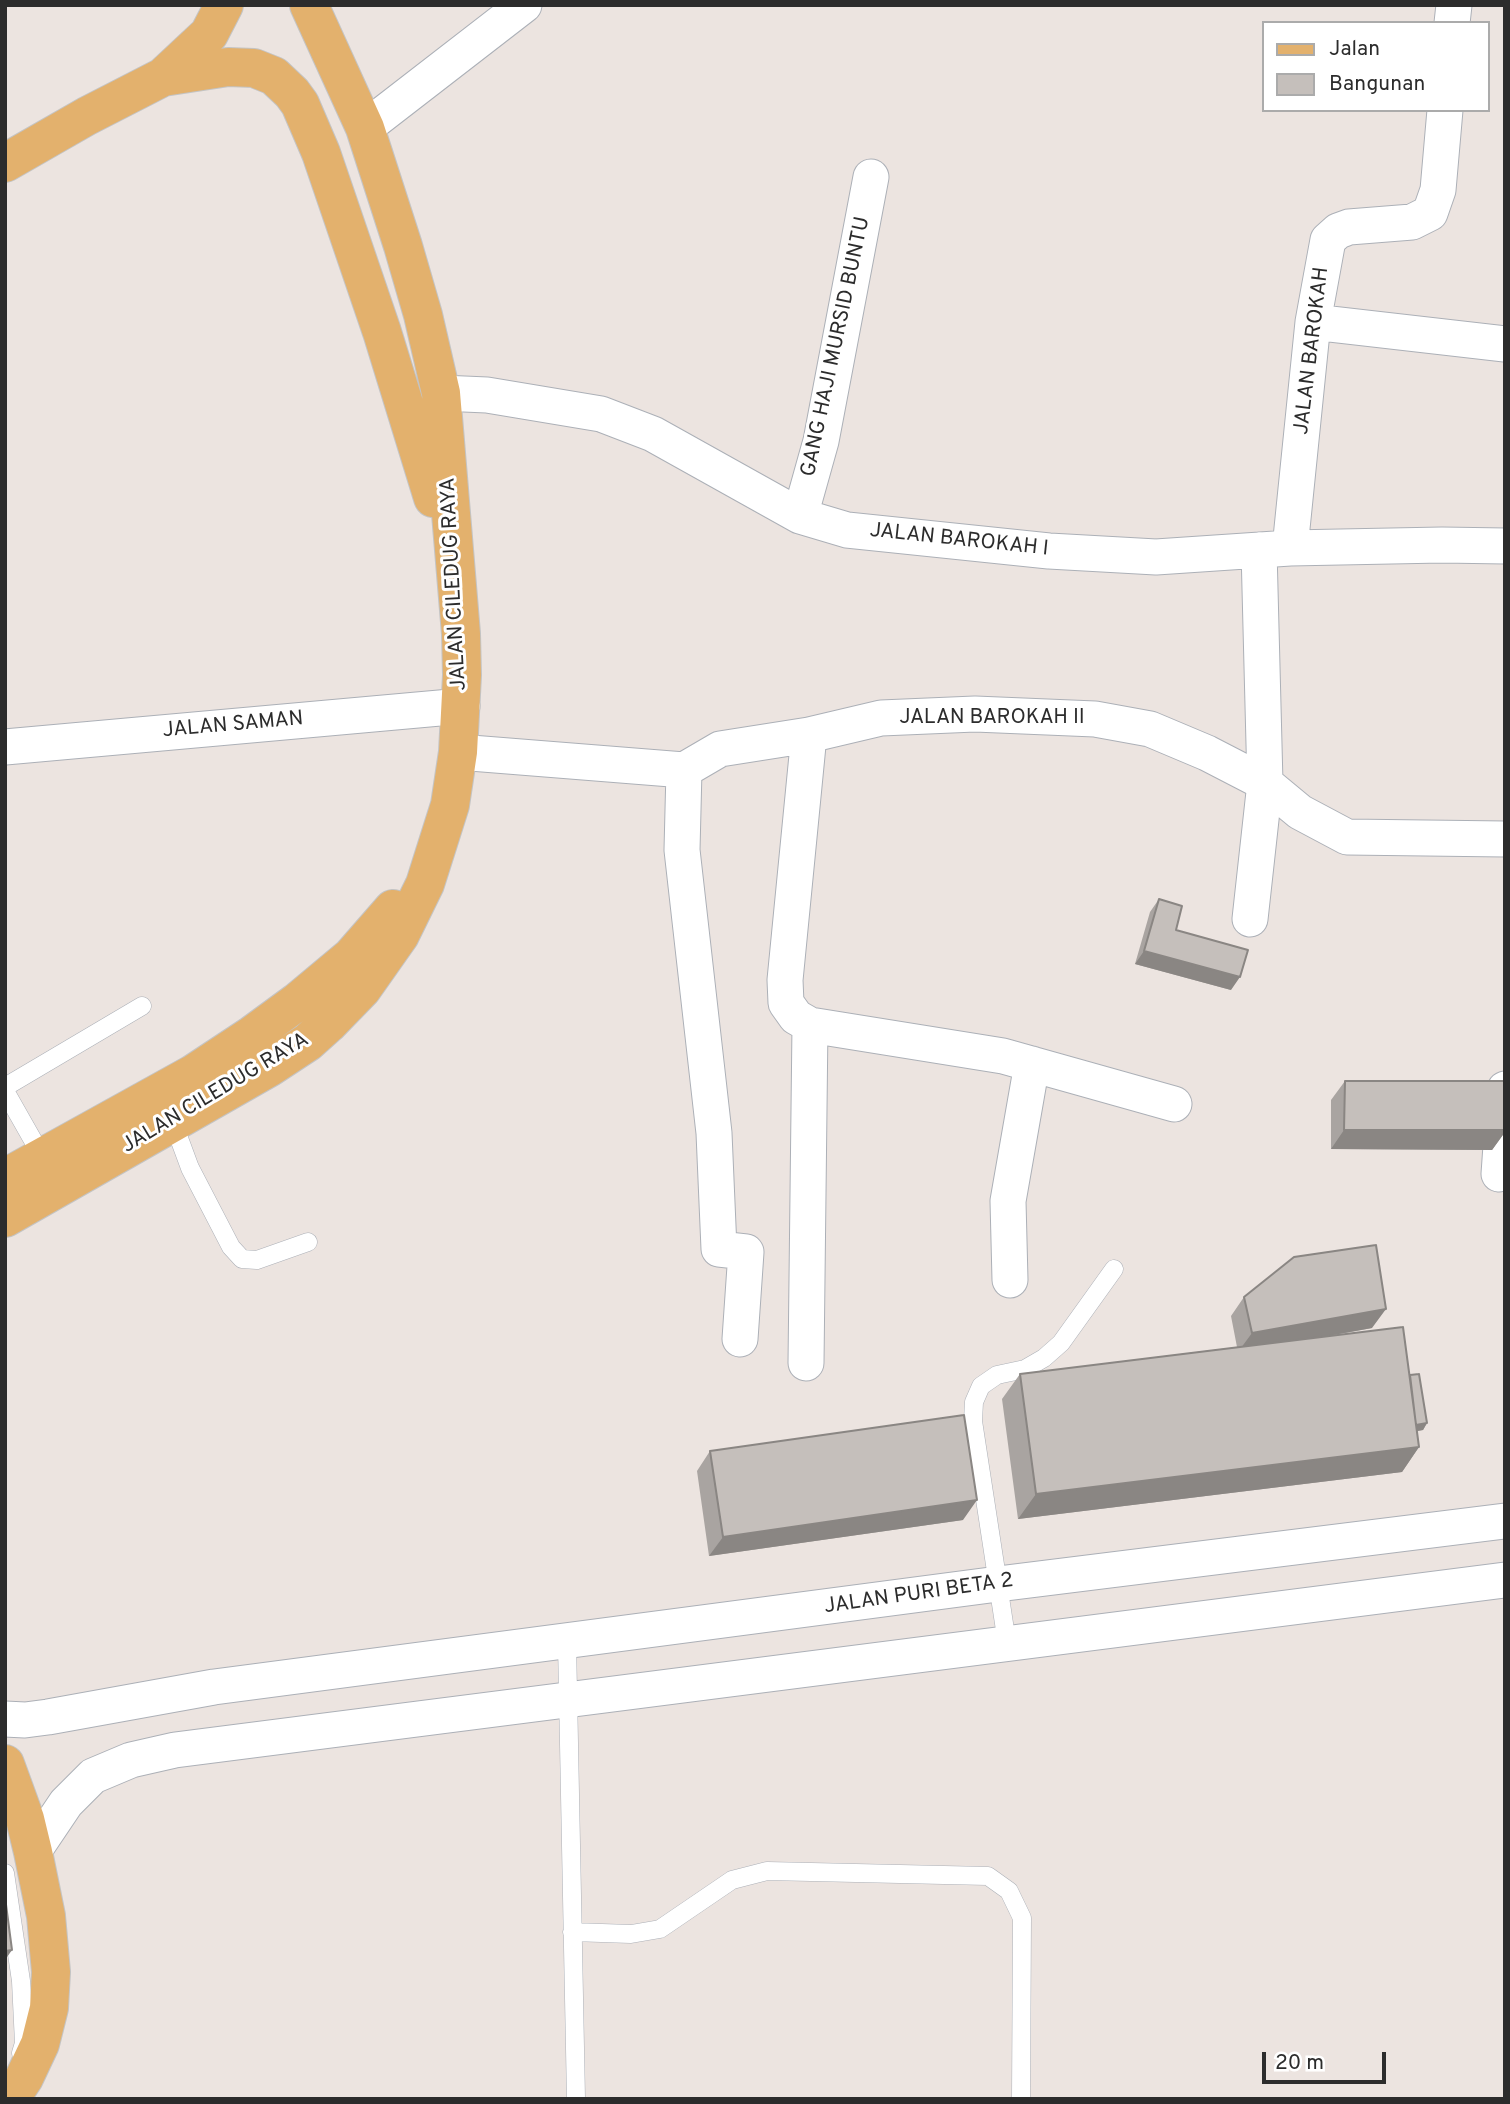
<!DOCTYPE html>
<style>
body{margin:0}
#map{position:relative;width:1510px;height:2104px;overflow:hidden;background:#ece4e0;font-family:Overpass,sans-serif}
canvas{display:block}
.frame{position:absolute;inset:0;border:7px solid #2c2c2c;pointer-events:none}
.legend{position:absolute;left:1262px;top:21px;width:228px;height:91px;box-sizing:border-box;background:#fff;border:2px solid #ababab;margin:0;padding:9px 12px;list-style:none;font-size:21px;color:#2c2c2c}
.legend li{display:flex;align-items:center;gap:14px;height:35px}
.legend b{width:35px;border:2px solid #ababab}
.scale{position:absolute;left:1262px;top:2052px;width:124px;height:32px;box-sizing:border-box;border:4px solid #2c2c2c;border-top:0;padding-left:9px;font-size:21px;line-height:24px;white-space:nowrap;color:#2c2c2c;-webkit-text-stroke:5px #fff;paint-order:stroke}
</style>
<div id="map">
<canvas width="1510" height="2104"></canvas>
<div class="frame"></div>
<ul class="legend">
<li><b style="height:9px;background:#e3b16d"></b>Jalan</li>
<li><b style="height:19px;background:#c5bfbb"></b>Bangunan</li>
</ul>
<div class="scale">20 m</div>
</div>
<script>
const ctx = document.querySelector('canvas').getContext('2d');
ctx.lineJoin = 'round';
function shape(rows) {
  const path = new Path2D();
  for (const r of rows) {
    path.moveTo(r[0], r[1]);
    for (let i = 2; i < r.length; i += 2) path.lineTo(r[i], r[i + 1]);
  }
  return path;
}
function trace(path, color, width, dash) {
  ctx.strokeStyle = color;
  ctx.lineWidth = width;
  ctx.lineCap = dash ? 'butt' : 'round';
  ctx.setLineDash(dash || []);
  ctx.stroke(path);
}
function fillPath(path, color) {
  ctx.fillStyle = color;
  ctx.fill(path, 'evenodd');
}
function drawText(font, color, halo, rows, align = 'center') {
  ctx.font = font + ' Overpass,sans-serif';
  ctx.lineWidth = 6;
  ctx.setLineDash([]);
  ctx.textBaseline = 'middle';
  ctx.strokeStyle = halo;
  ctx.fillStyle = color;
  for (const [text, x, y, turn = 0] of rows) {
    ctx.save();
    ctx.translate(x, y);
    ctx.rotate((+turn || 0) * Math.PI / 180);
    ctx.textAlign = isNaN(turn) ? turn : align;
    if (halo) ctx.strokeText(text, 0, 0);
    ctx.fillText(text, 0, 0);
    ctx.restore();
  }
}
const lane = shape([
 [5,1087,142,1006],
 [5,1091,43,1158],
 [173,1122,190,1168,231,1247,242,1259,257,1260,308,1242],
 [567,1642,576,2099],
 [1007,1643,973,1421,974,1402,981,1386,997,1375,1025,1369,1044,1358,1061,1343,1114,1269],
 [5,1873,21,1981,24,2043,21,2053],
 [572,1932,631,1934,660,1929,732,1880,767,1871,988,1876,1009,1891,1022,1918,1021,2099]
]);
const street = shape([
 [1452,23,1454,5],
 [365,128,524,5],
 [1313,322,1505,344],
 [441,393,487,395,601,414,653,434,800,516,847,530,1049,551,1156,557,1290,548,1442,545,1505,546],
 [800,516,821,441,871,177],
 [1290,548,1313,322,1328,240,1338,231,1349,227,1412,222,1430,213,1438,190,1445,110],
 [809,735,785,980,786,1003,796,1017,810,1025,1003,1056,1174,1104],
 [5,747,462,706],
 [458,752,684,770,720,749,809,735,881,718,975,714,1095,719,1150,729,1207,753,1265,783,1300,812,1347,837,1505,839],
 [684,770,682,850,714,1133,719,1249,746,1252,740,1339],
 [1250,919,1265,783,1259,550],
 [1499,1174,1505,1089],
 [1010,1280,1008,1201,1032,1064],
 [806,1363,810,1025],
 [5,1719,25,1720,48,1717,214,1687,998,1584,1505,1521],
 [33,1852,66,1803,93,1776,131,1760,175,1750,1505,1580]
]);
const primary = shape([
 [163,77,228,67,254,68,274,76,292,93,300,104,321,153,382,332,433,498],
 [5,163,87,116,163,77,209,34,224,5],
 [5,1178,193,1074,252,1035,297,1002,352,956,393,909],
 [5,1218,270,1067,308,1042,328,1024,362,989,400,935,425,884,450,805,458,752,462,675,461,634,441,393,423,315,403,246,365,128,309,5],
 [5,1764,25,1819,33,1852,46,1916,51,1972,49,2008,40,2044,24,2078,10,2099]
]);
trace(lane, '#acb0b7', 19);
trace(street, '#acb0b7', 37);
trace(primary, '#c4c4c4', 40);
trace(lane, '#fff', 18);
trace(street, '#fff', 35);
trace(primary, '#e3b16d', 38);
fillPath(shape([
 [1159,899,1176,930,1231,990,1135,964,1150,912],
 [1345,1081,1505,1081,1505,1132,1492,1150,1331,1149,1331,1100],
 [1244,1297,1372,1328,1330,1336,1410,1375,1427,1423,1423,1430,1417,1431,1419,1447,1402,1472,1018,1519,1002,1399,1020,1374,1237,1347,1231,1316],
 [710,1451,963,1520,709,1556,697,1471]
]), '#a9a4a1');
fillPath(shape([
 [1144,951,1240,977,1231,990,1135,964],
 [1344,1130,1505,1130,1505,1132,1492,1150,1331,1149],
 [1386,1309,1372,1328,1238,1352,1252,1333],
 [1427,1423,1423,1430,1400,1434,1405,1427],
 [1419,1447,1402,1472,1018,1519,1036,1494],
 [977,1500,963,1520,709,1556,723,1537],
 [12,1950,5,1960,5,1951]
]), '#8a8683');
const building = shape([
 [1159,899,1182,906,1176,930,1248,950,1240,977,1144,951,1159,899],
 [1345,1081,1505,1081,1505,1130,1344,1130,1345,1081],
 [1376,1245,1386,1309,1252,1333,1244,1297,1294,1257,1376,1245],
 [1403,1327,1419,1447,1036,1494,1020,1374,1403,1327],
 [1419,1374,1427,1423,1416,1425,1410,1375,1419,1374],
 [964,1415,977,1500,723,1537,710,1451,964,1415],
 [5,1897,12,1950,5,1951,5,1897]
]);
fillPath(building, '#c5bfbb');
trace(building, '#8a8683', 2);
drawText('21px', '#2c2c2c', '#fff', [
 ["GANG HAJI MURSID BUNTU",837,347,-78],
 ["JALAN BAROKAH",1313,351,-83],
 ["JALAN BAROKAH I",959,541,6],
 ["JALAN CILEDUG RAYA",455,584,-93],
 ["JALAN BAROKAH II",992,719],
 ["JALAN SAMAN",233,726,-5],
 ["JALAN CILEDUG RAYA",216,1094,-31],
 ["JALAN PURI BETA 2",919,1595,-8]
]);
</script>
